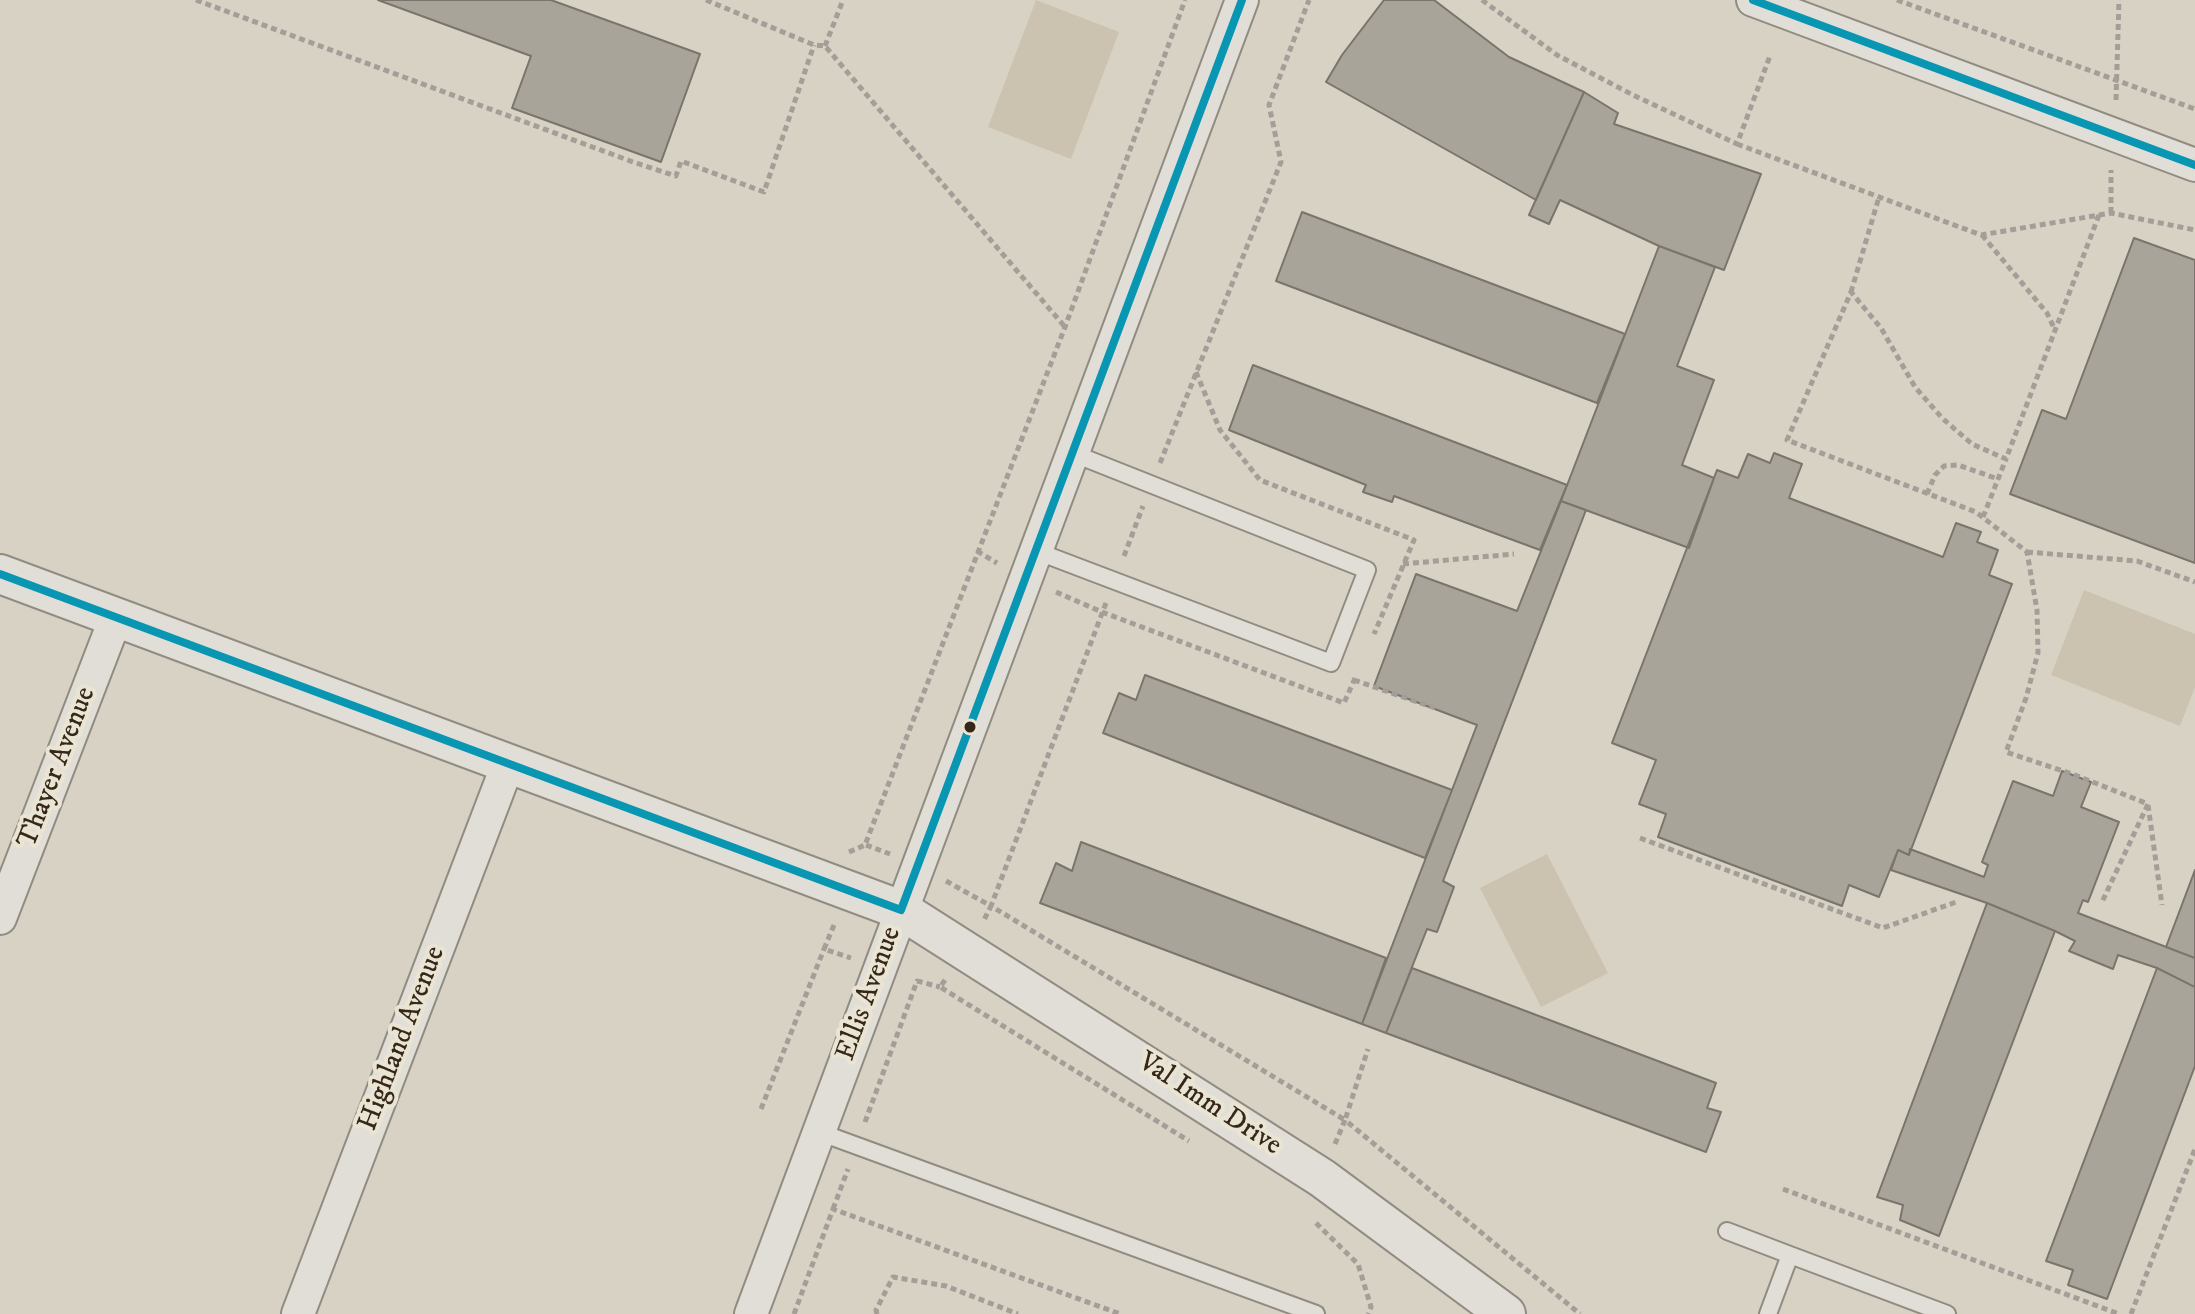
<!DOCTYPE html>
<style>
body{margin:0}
canvas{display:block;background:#d7d2c3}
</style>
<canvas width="2195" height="1314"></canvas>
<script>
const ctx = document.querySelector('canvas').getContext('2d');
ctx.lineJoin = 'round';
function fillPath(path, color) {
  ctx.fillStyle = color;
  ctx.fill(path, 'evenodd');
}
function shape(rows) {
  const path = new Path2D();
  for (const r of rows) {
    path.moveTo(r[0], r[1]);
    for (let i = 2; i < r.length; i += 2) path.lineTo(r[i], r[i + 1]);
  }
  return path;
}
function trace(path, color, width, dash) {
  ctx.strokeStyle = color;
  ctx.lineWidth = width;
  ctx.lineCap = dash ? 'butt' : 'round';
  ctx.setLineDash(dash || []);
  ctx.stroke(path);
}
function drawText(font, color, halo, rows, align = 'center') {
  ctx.font = font + ' "IM FELL DW Pica",serif';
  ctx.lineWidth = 8;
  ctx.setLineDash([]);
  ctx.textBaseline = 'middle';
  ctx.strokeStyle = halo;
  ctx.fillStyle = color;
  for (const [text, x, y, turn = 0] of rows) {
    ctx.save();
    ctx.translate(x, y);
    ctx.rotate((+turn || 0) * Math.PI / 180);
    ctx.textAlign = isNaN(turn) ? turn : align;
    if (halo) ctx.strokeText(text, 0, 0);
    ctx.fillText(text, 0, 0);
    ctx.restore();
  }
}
fillPath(shape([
 [1036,0,1119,32,1071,159,988,127],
 [2084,590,2195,634,2195,687,2180,726,2051,675],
 [1547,854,1608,973,1541,1007,1480,888]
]), '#cbc3b0');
const building = shape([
 [378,0,551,0,700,54,661,162,512,108,531,56,378,0],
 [1384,0,1434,0,1509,57,1584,92,1536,200,1326,82,1342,55,1384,0],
 [1584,92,1618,113,1614,124,1761,174,1724,270,1659,246,1560,200,1549,224,1529,215,1584,92],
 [1302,212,1625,334,1597,403,1276,281,1302,212],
 [2134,238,2195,260,2195,563,2010,494,2042,410,2066,419,2134,238],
 [1659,246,1715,267,1677,366,1714,380,1682,465,1714,478,1689,548,1561,501,1659,246],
 [1253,365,1567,485,1540,550,1394,496,1392,502,1363,492,1366,485,1229,430,1253,365],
 [1774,453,1802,464,1789,498,1943,557,1956,523,1981,532,1977,542,1998,550,1989,575,2012,584,1909,855,1898,850,1879,897,1849,885,1842,906,1658,837,1666,814,1639,804,1656,760,1612,743,1717,470,1738,478,1748,454,1770,463,1774,453],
 [1561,501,1586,510,1443,881,1454,887,1437,932,1427,929,1386,1033,1362,1024,1477,725,1374,686,1416,574,1517,611,1561,501],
 [1145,675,1452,790,1425,858,1103,733,1119,693,1136,700,1145,675],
 [2062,771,2091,782,2081,807,2119,822,2088,902,2083,900,2078,913,2195,958,2195,987,2157,968,2118,955,2113,969,2069,951,2075,941,2055,931,1987,903,1891,870,1898,850,1909,855,1910,849,1984,877,1988,865,1982,862,2013,781,2053,796,2062,771],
 [1081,842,1386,958,1362,1024,1040,903,1056,863,1072,871,1081,842],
 [2195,870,2195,958,2166,947,2195,870],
 [1987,903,2055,931,1939,1236,1900,1220,1903,1205,1877,1197,1987,903],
 [1412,968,1716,1083,1707,1108,1721,1112,1706,1152,1386,1033,1412,968],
 [2157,968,2195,987,2195,1066,2107,1299,2068,1285,2073,1270,2046,1261,2157,968]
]);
fillPath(building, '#a9a49a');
trace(building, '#7a746c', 2);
const service = shape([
 [1036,551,1331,663,1367,570,1072,453],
 [819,1132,1316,1314],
 [1727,1231,1790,1255],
 [1768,1314,1790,1255,1947,1314]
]);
const minor = shape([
 [1753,0,2195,165],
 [0,918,116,617],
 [298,1314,508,764],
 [751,1314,1242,0]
]);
const tertiary = shape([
 [0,574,901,910,1322,1178,1506,1314]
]);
trace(service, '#918c82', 20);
trace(minor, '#918c82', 36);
trace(tertiary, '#918c82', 42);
trace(shape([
 [196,0,633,162,676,176,681,161,764,192,814,45],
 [706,0,814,45,825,46,1065,327],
 [1482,0,1557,55,1633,95,1737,144,1770,56],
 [1897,0,2195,109],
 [825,46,843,0],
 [2116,100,2119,0],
 [1737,144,1981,235,2111,213,2195,230],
 [2111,213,2111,170],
 [2099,215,2006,459,1972,444,1942,418,1915,387,1881,328,1851,292,1787,440,1976,512,2027,552,2037,610,2038,653,2026,698,2006,752,2075,775,2148,804,2102,902],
 [1982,235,2047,313,2055,330],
 [1851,292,1879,197],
 [1196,372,1220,430,1260,480,1414,540,1374,634],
 [1160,463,1281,162,1269,105,1309,0],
 [1927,494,1935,475,1944,466,1958,465,1998,479],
 [1983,517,2006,459],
 [977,551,997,563],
 [2027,552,2137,561,2195,582],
 [1124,556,1143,506],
 [1403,564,1514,554],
 [1056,592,1102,612,1344,703,1356,676],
 [1106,603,991,906,1345,1120,1368,1049],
 [1354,680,1435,708],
 [2148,805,2162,905],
 [1640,838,1883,928,1959,901],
 [866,845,890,854],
 [849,852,865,845,1065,327,1185,0],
 [946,881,991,906,983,922],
 [834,925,824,949,851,958],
 [945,980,940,987,1189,1141],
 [761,1109,824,949],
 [865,1122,917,981,940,987],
 [1335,1144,1345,1120,1580,1314],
 [1783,1189,2119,1314],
 [833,1209,848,1169],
 [1316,1223,1358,1264,1371,1307,1368,1314],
 [794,1314,833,1209,1120,1314],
 [877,1314,876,1310,893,1277,946,1286,1018,1314],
 [2131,1314,2195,1149]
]), '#a39f98', 5, [6, 4]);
trace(service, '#e1ded7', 16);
trace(minor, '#e1ded7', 32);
trace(tertiary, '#e1ded7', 38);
trace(shape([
 [1753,0,2195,165],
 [0,574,901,910,1242,0]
]), '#0896b3', 8);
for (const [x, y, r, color] of [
 [970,727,7,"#36271b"]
]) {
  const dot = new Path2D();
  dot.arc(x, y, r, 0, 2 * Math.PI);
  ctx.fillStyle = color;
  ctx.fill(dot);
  trace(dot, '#eae4d3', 3);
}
drawText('28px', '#36271b', '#eae4d3', [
 ["Thayer Avenue",58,768,-69],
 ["Ellis Avenue",870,994,-70],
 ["Highland Avenue",403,1039,-69],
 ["Val Imm Drive",1209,1105,33]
]);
</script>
